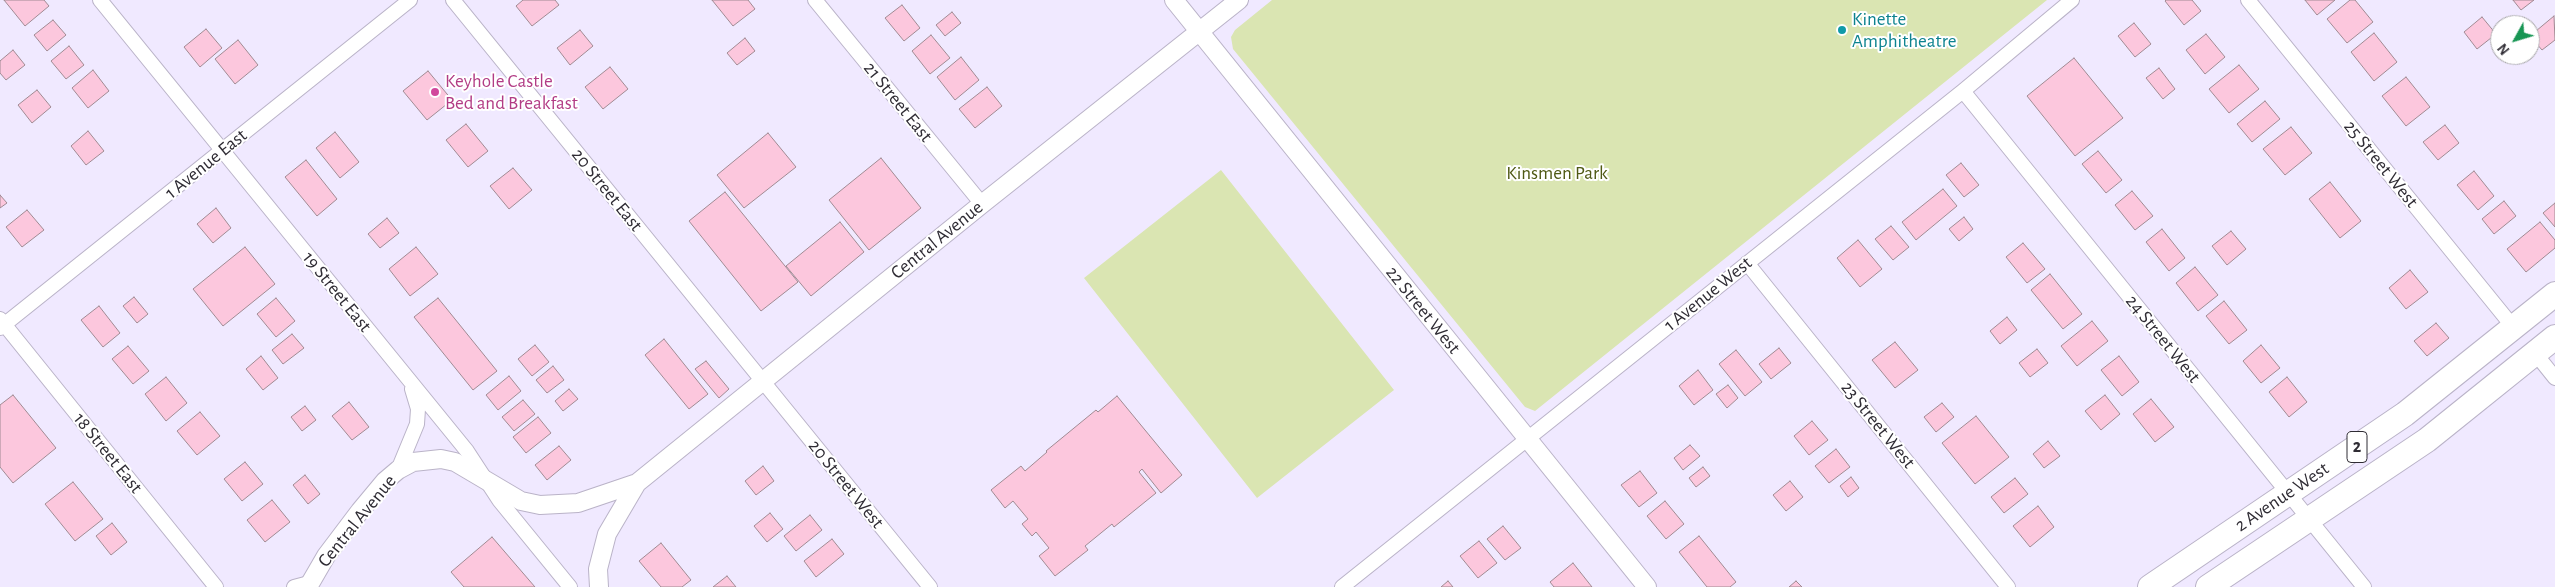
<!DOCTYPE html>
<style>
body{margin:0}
#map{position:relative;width:2555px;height:587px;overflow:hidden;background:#f0e9ff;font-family:"Alegreya Sans",sans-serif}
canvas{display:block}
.north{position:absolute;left:2490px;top:15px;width:50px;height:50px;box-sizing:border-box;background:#fff;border:1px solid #acabae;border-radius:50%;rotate:231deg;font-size:14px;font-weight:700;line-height:20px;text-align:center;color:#2f2c34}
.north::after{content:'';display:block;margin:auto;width:18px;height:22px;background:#189654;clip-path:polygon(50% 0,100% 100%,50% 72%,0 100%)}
</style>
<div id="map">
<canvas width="2555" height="587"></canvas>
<div class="north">N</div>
</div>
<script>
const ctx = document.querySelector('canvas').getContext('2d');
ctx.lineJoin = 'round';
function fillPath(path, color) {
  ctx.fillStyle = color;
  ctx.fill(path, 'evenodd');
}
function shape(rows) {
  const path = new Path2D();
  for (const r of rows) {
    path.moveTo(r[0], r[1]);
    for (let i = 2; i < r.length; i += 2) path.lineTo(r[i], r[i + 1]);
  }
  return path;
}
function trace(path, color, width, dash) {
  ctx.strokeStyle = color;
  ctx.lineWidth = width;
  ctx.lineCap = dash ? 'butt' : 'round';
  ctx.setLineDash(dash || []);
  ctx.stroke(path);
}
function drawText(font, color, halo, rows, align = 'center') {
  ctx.font = font + ' "Alegreya Sans",sans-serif';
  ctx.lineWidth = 4;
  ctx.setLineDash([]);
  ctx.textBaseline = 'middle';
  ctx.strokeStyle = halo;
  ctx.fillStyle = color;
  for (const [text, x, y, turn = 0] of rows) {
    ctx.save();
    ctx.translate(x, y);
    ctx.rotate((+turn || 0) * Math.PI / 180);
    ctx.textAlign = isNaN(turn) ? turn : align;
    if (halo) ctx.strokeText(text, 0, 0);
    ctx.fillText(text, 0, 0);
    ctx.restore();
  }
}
fillPath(shape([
 [1272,0,2047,0,1535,411,1525,407,1233,49,1231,37,1235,30],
 [1221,170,1394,390,1257,498,1084,278]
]), '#dae5b2');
const building = shape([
 [4,0,44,0,49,6,25,26,4,0],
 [523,0,555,0,559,5,532,26,516,6,523,0],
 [712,0,748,0,755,9,733,26,712,0],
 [2166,0,2192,0,2201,11,2184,25,2165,1,2166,0],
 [2305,0,2335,0,2317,15,2305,0],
 [2350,0,2355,0,2373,22,2347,43,2327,19,2350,0],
 [2513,0,2534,0,2521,10,2513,0],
 [902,5,920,28,904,41,885,18,902,5],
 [952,12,961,23,945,36,936,25,952,12],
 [2554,16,2555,40,2542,50,2530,36,2554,16],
 [2482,17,2496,34,2477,49,2464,32,2482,17],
 [53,20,66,35,47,51,34,35,53,20],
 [2134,23,2151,44,2135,57,2118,36,2134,23],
 [206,29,222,48,200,67,184,47,206,29],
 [580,30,593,46,570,65,557,48,580,30],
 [2374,33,2397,62,2374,81,2351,52,2374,33],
 [2206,34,2225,57,2205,74,2186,50,2206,34],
 [931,35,950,58,930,74,912,51,931,35],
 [745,38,755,51,737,65,727,53,745,38],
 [238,40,258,65,235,84,215,59,238,40],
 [69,46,84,65,66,79,51,61,69,46],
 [13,50,25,65,6,80,0,73,0,61,13,50],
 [961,57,979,80,955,100,937,77,961,57],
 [2074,58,2123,118,2075,156,2027,96,2074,58],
 [2239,65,2259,89,2229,113,2209,89,2239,65],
 [610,67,628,89,603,109,585,87,610,67],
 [2159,68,2175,89,2163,99,2146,78,2159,68],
 [93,70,109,91,88,108,72,88,93,70],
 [428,71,452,100,427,120,403,91,428,71],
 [2406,77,2430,107,2406,126,2382,96,2406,77],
 [987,87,1002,106,975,128,959,109,987,87],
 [37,90,51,107,32,123,18,105,37,90],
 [2265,101,2280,119,2252,142,2237,124,2265,101],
 [466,124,488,151,468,167,446,140,466,124],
 [2445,125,2459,143,2438,160,2423,142,2445,125],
 [2291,127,2312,153,2285,175,2263,149,2291,127],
 [88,131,104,151,86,165,71,146,88,131],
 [335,132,359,162,340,178,316,148,335,132],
 [768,133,796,167,744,208,717,175,768,133],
 [2098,151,2122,180,2106,193,2082,164,2098,151],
 [881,158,921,208,869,250,829,200,881,158],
 [306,160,337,199,317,216,285,177,306,160],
 [1961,163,1979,185,1964,197,1946,175,1961,163],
 [513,168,532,190,509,209,490,186,513,168],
 [2474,171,2494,196,2478,210,2457,185,2474,171],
 [2330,182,2361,221,2340,238,2309,199,2330,182],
 [1943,189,1957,206,1916,240,1902,222,1943,189],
 [2132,191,2153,216,2135,230,2115,205,2132,191],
 [725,192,798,282,761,311,689,221,725,192],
 [0,195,7,203,0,208,0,195],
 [2504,201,2516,216,2494,234,2482,219,2504,201],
 [2555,203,2555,227,2543,213,2555,203],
 [216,208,231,228,213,243,197,224,216,208],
 [27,210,44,230,22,247,6,227,27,210],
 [1964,217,1973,229,1959,241,1949,229,1964,217],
 [387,218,399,233,380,248,368,234,387,218],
 [840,222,864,252,811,296,786,266,840,222],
 [2540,222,2555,240,2555,248,2526,272,2507,249,2540,222],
 [1891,226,1909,247,1893,260,1875,239,1891,226],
 [2162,229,2185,258,2169,271,2146,242,2162,229],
 [2231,231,2246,249,2227,265,2212,246,2231,231],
 [1858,240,1882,269,1860,287,1837,258,1858,240],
 [2023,243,2045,269,2027,283,2006,257,2023,243],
 [245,247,275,284,223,326,193,289,245,247],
 [416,247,438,274,410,296,389,269,416,247],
 [2195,267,2218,295,2198,311,2176,283,2195,267],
 [2410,270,2428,292,2406,309,2389,288,2410,270],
 [2050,274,2082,314,2063,329,2031,290,2050,274],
 [134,297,148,314,137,323,123,306,134,297],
 [276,298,295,321,276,337,257,314,276,298],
 [438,298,497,371,473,390,414,317,438,298],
 [2224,301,2247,330,2229,344,2206,316,2224,301],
 [99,306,120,333,103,347,81,320,99,306],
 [2007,317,2017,330,2000,344,1990,331,2007,317],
 [2092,321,2108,341,2077,366,2061,346,2092,321],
 [2436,323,2449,338,2427,356,2414,341,2436,323],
 [292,334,304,348,283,364,272,350,292,334],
 [664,339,708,394,689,409,645,355,664,339],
 [1895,342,1918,370,1895,388,1872,360,1895,342],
 [535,345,549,362,532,376,518,359,535,345],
 [2261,345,2280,368,2261,383,2243,361,2261,345],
 [128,346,149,371,133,384,112,359,128,346],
 [1779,348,1791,363,1771,379,1759,364,1779,348],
 [2037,349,2048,363,2030,377,2019,363,2037,349],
 [1736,350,1762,382,1745,396,1719,364,1736,350],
 [261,356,278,378,263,390,246,369,261,356],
 [2119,356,2139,382,2122,396,2101,370,2119,356],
 [706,361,729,389,719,398,695,369,706,361],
 [553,366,564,380,547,393,536,380,553,366],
 [1698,370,1713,390,1694,405,1679,386,1698,370],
 [509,376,521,391,498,410,486,395,509,376],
 [166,377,187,403,166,421,145,394,166,377],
 [2287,377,2307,402,2289,417,2269,392,2287,377],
 [1728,385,1738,398,1727,408,1716,394,1728,385],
 [569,389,578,399,563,411,555,401,569,389],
 [13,395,56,448,13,483,0,467,0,405,13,395],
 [2105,395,2120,414,2101,430,2085,411,2105,395],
 [1117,396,1182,475,1161,493,1142,469,1139,472,1156,493,1114,527,1112,524,1085,546,1088,550,1055,576,1039,556,1049,548,1036,532,1032,536,1022,524,1028,519,1013,501,1005,508,991,490,1021,466,1025,471,1047,452,1046,451,1096,410,1098,412,1117,396],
 [2151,399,2174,427,2155,442,2133,414,2151,399],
 [523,400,535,414,514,431,502,417,523,400],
 [349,402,369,427,352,440,332,416,349,402],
 [1942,403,1954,417,1936,432,1924,417,1942,403],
 [305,406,316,420,302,431,291,417,305,406],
 [200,412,220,436,197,455,177,431,200,412],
 [1976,416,2009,457,1975,484,1942,443,1976,416],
 [538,417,551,433,526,453,513,437,538,417],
 [1812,421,1828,440,1809,455,1794,436,1812,421],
 [2048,441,2060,456,2044,468,2033,454,2048,441],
 [1690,445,1700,456,1683,470,1674,458,1690,445],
 [559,446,571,460,547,480,535,465,559,446],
 [1836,449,1850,467,1829,483,1815,466,1836,449],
 [245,462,263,484,242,501,224,479,245,462],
 [763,466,774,481,756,495,745,481,763,466],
 [1703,467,1710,476,1696,487,1689,478,1703,467],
 [1640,471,1657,493,1639,507,1621,485,1640,471],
 [305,475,320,494,308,504,293,485,305,475],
 [1851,477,1859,488,1848,497,1840,486,1851,477],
 [2015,478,2028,494,2004,513,1991,497,2015,478],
 [1790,481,1803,497,1786,511,1773,495,1790,481],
 [73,482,103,519,75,541,45,504,73,482],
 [272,500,290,522,265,542,247,520,272,500],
 [1665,501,1684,524,1666,539,1647,516,1665,501],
 [2038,506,2054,527,2030,547,2013,526,2038,506],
 [770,513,783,529,767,542,754,526,770,513],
 [810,515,822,530,796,551,784,536,810,515],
 [112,523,127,542,111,555,96,536,112,523],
 [1503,526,1521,548,1505,560,1487,539,1503,526],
 [1699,536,1736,582,1730,587,1707,587,1679,552,1699,536],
 [492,537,535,587,464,587,451,572,492,537],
 [832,539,844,554,816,577,804,561,832,539],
 [1479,541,1497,563,1478,578,1460,556,1479,541],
 [661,543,691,580,682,587,661,587,639,561,661,543],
 [1573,563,1592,587,1554,587,1550,582,1573,563],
 [727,576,736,587,713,587,727,576],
 [1448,581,1453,587,1441,587,1448,581],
 [1796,581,1802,587,1789,587,1796,581]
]);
fillPath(building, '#fcc7dd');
trace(building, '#a08a93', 1);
const minor = shape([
 [100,0,467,451,499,500,570,587],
 [453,0,930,587],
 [815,0,982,204],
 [2248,0,2514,328],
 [1963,91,2364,587],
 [1747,263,2008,587],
 [0,319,216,587],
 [0,328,410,0],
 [2535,353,2555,378],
 [398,470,417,424,418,409,412,389],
 [294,587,309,583],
 [1342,587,1963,91,2072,0]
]);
const tertiary = shape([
 [1174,0,1647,587],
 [308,587,326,556,360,511,385,481,398,470,413,462,441,459,455,462,521,501,540,505,578,503,637,483],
 [599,587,598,569,607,534,637,483,982,204,1239,0]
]);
const trunk = shape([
 [2150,587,2405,414,2555,294],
 [2208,587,2427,440,2555,337]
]);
trace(minor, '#bab3c8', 16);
trace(tertiary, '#bab3c8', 20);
trace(trunk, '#bab3c8', 26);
trace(minor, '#fff', 14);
trace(tertiary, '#fff', 18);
trace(trunk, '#fff', 24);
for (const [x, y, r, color] of [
 [1842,30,5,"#0f9aa8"],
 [435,92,5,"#d1479c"]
]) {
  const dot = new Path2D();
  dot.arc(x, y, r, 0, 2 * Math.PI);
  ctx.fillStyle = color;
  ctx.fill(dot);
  trace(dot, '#fff', 2);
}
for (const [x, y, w] of [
 [2357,447,20]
]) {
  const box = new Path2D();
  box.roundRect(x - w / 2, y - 15.5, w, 31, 4);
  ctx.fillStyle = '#fff';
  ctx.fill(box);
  trace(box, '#2f2c34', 1);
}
drawText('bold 18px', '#2f2c34', null, [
 ["2",2357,447]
]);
drawText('19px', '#0d838f', '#fff', [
 ["Kinette",1852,19],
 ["Amphitheatre",1852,41]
], 'left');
drawText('19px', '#b23c85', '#fff', [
 ["Keyhole Castle",445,81],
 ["Bed and Breakfast",445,103]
], 'left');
drawText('19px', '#2f2c34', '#fff', [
 ["21 Street East",898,102,51],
 ["1 Avenue East",206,164,-39],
 ["25 Street West",2381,164,51],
 ["20 Street East",607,190,51],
 ["Central Avenue",937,240,-39],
 ["19 Street East",337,292,51],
 ["1 Avenue West",1708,294,-39],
 ["22 Street West",1423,310,51],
 ["24 Street West",2163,339,51],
 ["23 Street West",1878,425,51],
 ["18 Street East",108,453,51],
 ["20 Street West",846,484,51],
 ["2 Avenue West",2282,497,-34],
 ["Central Avenue",357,521,-51]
]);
drawText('19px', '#4f5914', '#fff', [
 ["Kinsmen Park",1557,173]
]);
</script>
